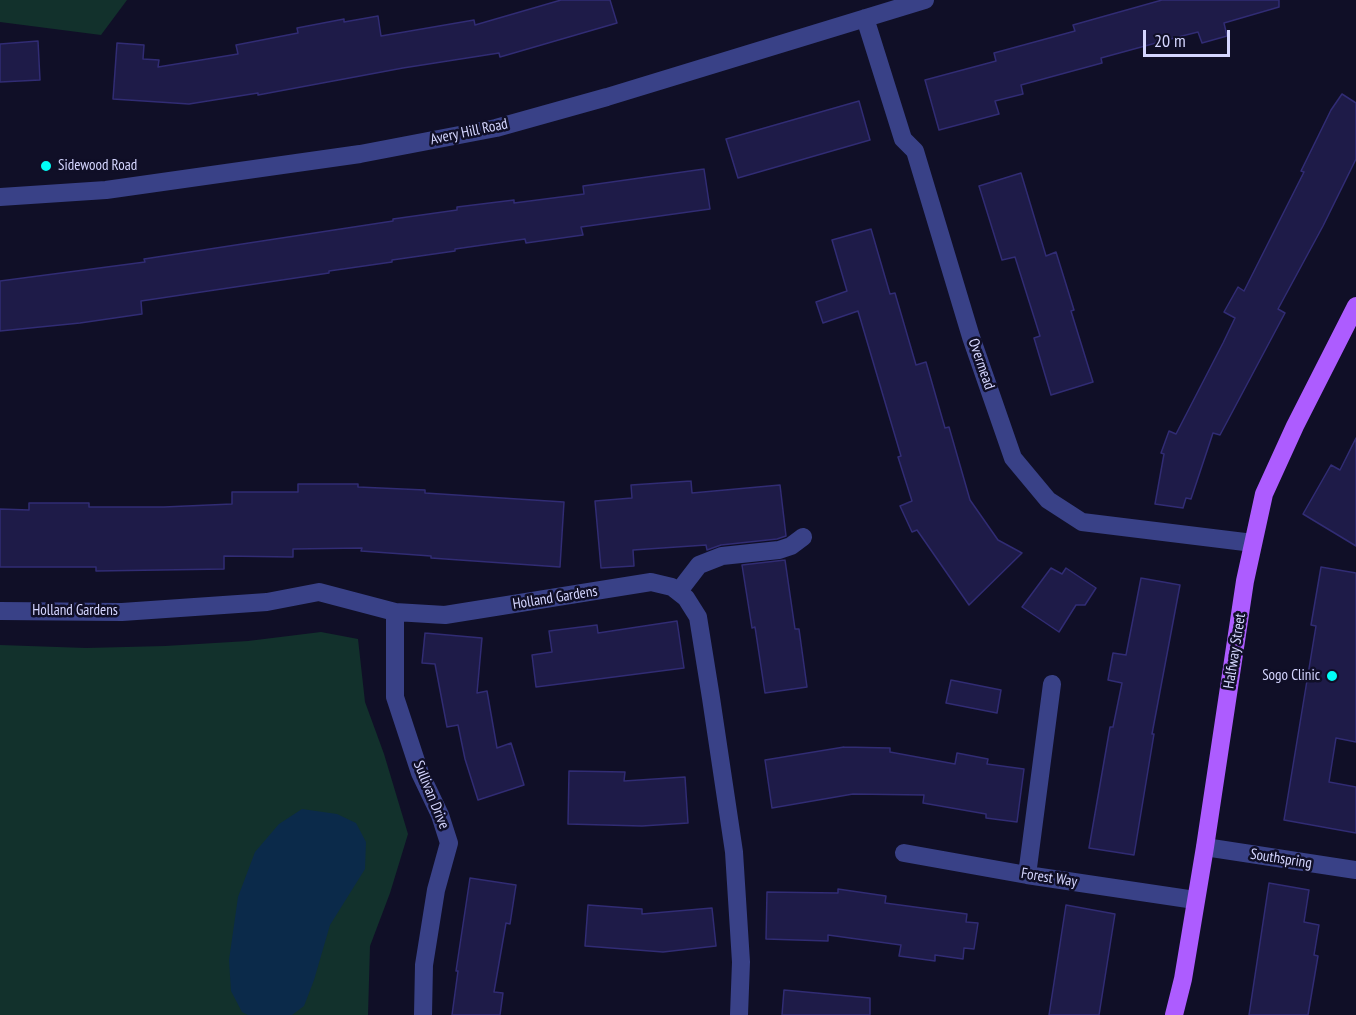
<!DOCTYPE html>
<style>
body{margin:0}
#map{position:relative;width:1356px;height:1015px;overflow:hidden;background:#100f27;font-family:"PT Sans Narrow",sans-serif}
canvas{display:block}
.scale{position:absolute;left:1143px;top:30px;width:87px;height:27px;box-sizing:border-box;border:3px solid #d5d6ff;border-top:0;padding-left:8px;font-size:18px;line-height:21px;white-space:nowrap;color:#d5d6ff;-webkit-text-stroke:4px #100f27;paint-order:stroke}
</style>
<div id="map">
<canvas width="1356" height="1015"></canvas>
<div class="scale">20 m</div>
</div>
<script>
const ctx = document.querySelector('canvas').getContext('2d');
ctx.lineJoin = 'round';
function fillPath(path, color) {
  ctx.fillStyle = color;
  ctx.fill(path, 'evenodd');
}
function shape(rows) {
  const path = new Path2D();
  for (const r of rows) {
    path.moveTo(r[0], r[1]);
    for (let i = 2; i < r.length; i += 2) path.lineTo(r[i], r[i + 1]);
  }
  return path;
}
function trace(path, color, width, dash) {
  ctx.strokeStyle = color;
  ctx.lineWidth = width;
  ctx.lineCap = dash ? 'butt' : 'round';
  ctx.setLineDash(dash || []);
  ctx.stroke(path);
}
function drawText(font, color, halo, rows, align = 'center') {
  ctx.font = font + ' "PT Sans Narrow",sans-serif';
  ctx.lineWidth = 5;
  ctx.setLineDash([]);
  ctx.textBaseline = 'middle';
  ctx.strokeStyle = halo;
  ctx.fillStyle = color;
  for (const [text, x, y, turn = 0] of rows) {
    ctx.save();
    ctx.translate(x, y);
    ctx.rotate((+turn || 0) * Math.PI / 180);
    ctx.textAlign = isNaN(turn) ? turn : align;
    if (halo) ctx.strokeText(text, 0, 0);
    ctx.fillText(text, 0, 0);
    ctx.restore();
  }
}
fillPath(shape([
 [0,0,127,0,101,35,0,22],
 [321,632,358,639,365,702,384,754,408,834,390,893,370,946,368,1015,0,1015,0,645,86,648,165,646,248,641]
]), '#12312c');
fillPath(shape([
 [302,809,337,814,356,823,366,842,365,869,330,925,314,980,304,1006,292,1015,248,1015,242,1012,231,991,229,960,238,897,255,852,279,824]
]), '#0b2a4a');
const building = shape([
 [561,0,610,0,617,23,500,57,499,53,403,68,258,95,258,93,189,104,113,99,117,43,144,45,143,59,159,60,158,67,238,54,236,45,298,33,297,28,344,19,344,22,378,16,381,36,474,20,475,25,561,0],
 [1162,0,1279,0,1279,7,1224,23,1227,36,1202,43,1198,32,1178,37,1101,58,1102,63,1021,85,1023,94,995,101,999,114,939,130,925,80,996,61,994,53,1075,31,1073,25,1162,0],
 [38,41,40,80,0,82,0,44,38,41],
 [1342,94,1356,103,1356,159,1323,226,1278,309,1285,313,1220,435,1213,433,1191,499,1186,498,1183,508,1155,504,1164,454,1161,453,1169,431,1176,434,1223,343,1235,318,1224,312,1238,287,1244,291,1304,172,1301,171,1331,110,1342,94],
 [859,101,870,140,738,178,726,139,859,101],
 [704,169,710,209,581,227,583,235,526,243,525,239,455,249,455,251,392,260,392,262,329,271,329,273,141,301,142,314,80,323,0,331,0,281,145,262,144,259,393,221,393,219,457,210,457,207,514,200,514,203,584,194,583,186,704,169],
 [1021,173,1046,256,1056,252,1074,310,1071,311,1093,382,1051,395,1034,338,1040,336,1015,257,1002,260,979,186,1021,173],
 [871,229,890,294,895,293,916,365,926,362,945,428,949,427,970,500,998,540,1022,553,969,605,917,530,912,532,900,506,912,501,898,457,901,456,858,311,823,323,816,302,847,291,832,240,871,229],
 [1356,438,1356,546,1303,514,1331,465,1340,470,1356,438],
 [691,481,692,493,780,485,786,536,777,539,721,545,707,550,706,545,633,550,634,566,601,568,595,501,632,498,631,485,691,481],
 [298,484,358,484,358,487,425,490,425,493,564,502,560,567,431,558,431,556,361,551,362,548,293,549,293,557,224,556,224,569,96,571,96,567,0,567,0,509,29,510,29,503,89,503,89,507,164,507,232,504,232,492,298,492,298,484],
 [785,560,795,629,799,629,807,687,765,693,755,627,752,628,742,565,785,560],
 [1321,567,1356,573,1356,742,1336,738,1329,782,1356,787,1356,833,1284,820,1316,626,1311,625,1321,567],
 [1051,568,1062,574,1066,568,1096,588,1085,605,1076,605,1059,632,1022,607,1051,568],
 [1141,578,1180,585,1152,734,1154,734,1134,855,1089,848,1110,727,1113,727,1122,683,1108,680,1113,653,1126,655,1141,578],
 [677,621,684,668,536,687,532,655,552,652,549,631,597,625,598,633,677,621],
 [425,633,482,638,477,693,487,691,497,748,511,743,524,785,478,800,465,759,458,725,447,727,435,664,422,663,425,633],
 [951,680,1001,690,997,713,946,703,951,680],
 [844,747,890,748,890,752,955,764,957,753,988,759,987,764,1024,769,1017,822,986,818,986,814,923,803,924,795,853,794,772,808,765,760,844,747],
 [569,771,625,772,624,781,685,777,688,823,642,826,568,824,569,771],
 [470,878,516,885,510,924,506,923,494,992,503,993,500,1015,452,1015,458,971,456,971,470,878],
 [1269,883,1309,890,1304,922,1319,925,1314,955,1318,956,1308,1015,1249,1015,1269,883],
 [838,889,886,896,885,903,967,914,966,922,978,923,974,949,964,948,963,959,935,955,935,961,899,956,901,945,828,935,828,941,766,939,767,892,838,893,838,889],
 [588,905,642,909,642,914,712,908,716,946,663,952,585,946,588,905],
 [1066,905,1115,914,1099,1015,1049,1015,1066,905],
 [784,990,870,998,870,1015,782,1015,784,990]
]);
fillPath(building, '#1e1b48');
trace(building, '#312c74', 1.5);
trace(shape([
 [865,18,903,139,915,151,971,337,1013,458,1048,500,1082,522,1253,543],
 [0,197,106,190,360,154,496,128,607,97,925,0],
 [679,591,699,565,722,556,779,550,791,546,803,537],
 [0,611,122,612,267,602,319,592,395,612,445,615,651,582,672,587,686,598,698,617,711,698,734,852,741,962,739,1015],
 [395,612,395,697,420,773,440,815,449,843,436,890,424,965,423,1015],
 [1205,847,1356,870],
 [904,853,1027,875,1195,900],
 [1027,875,1052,684]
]), '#394187', 18);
trace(shape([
 [1174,1015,1183,979,1205,847,1245,581,1264,494,1295,426,1356,306]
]), '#ad5cff', 18);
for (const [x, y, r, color] of [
 [46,166,6,"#01fff7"],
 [1332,676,6,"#01fff7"]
]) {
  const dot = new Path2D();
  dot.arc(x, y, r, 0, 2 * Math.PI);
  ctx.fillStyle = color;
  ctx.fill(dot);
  trace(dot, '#100f27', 2);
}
drawText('15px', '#d5d6ff', '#100f27', [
 ["Avery Hill Road",469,132,-12],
 ["Overmead",981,364,71],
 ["Holland Gardens",555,598,-9],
 ["Holland Gardens",75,611],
 ["Halfway Street",1235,651,-81],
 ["Sullivan Drive",431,795,68],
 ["Southspring",1281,859,9],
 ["Forest Way",1049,878,9]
]);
drawText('15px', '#d5d6ff', '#100f27', [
 ["Sidewood Road",58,166],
 ["Sogo Clinic",1320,676,"right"]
], 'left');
</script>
